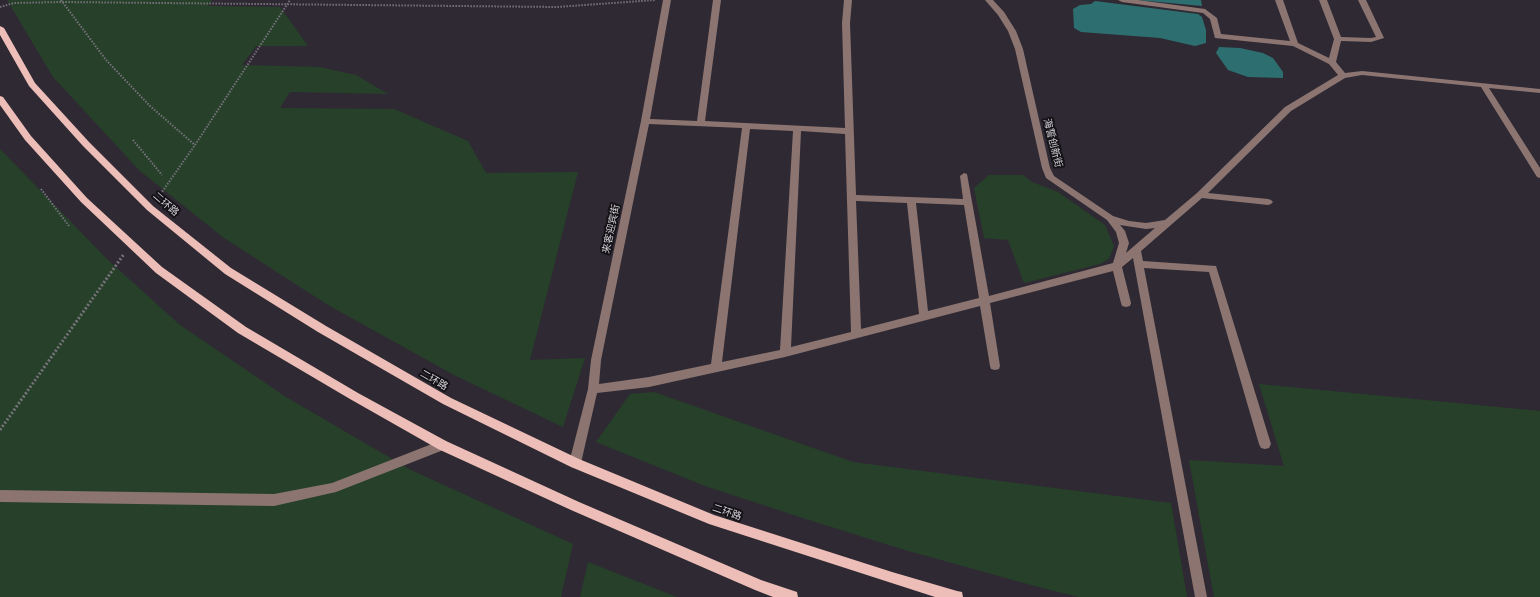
<!DOCTYPE html>
<meta charset="utf-8">
<style>
body{margin:0}
canvas{display:block;background:#2e2933}
</style>
<canvas width="1540" height="597"></canvas>
<script>
const ctx = document.querySelector('canvas').getContext('2d');
ctx.lineJoin = 'round';
function fillPath(path, color) {
  ctx.fillStyle = color;
  ctx.fill(path, 'evenodd');
}
function shape(rows) {
  const path = new Path2D();
  for (const r of rows) {
    path.moveTo(r[0], r[1]);
    for (let i = 2; i < r.length; i += 2) path.lineTo(r[i], r[i + 1]);
  }
  return path;
}
function trace(path, color, width, dash) {
  ctx.strokeStyle = color;
  ctx.lineWidth = width;
  ctx.lineCap = dash ? 'butt' : 'round';
  ctx.setLineDash(dash || []);
  ctx.stroke(path);
}
function drawText(font, color, halo, rows, align = 'center') {
  ctx.font = font + ' Lato,"Noto Sans SC",sans-serif';
  ctx.lineWidth = 4;
  ctx.setLineDash([]);
  ctx.textBaseline = 'middle';
  ctx.strokeStyle = halo;
  ctx.fillStyle = color;
  for (const [text, x, y, turn = 0] of rows) {
    ctx.save();
    ctx.translate(x, y);
    ctx.rotate((+turn || 0) * Math.PI / 180);
    ctx.textAlign = isNaN(turn) ? turn : align;
    if (halo) ctx.strokeText(text, 0, 0);
    ctx.fillText(text, 0, 0);
    ctx.restore();
  }
}
fillPath(shape([
 [7,0,212,0,208,6,280,7,308,46,256,46,242,65,319,67,356,75,388,94,290,92,280,108,394,109,468,141,486,173,578,172,530,360,585,358,563,427,454,375,328,305,224,238,140,171,53,77],
 [0,149,108,260,180,325,286,397,411,470,573,544,561,597,0,597],
 [989,175,1023,175,1032,182,1058,192,1105,225,1114,246,1109,259,1100,264,1024,283,1008,240,984,238,974,188],
 [1259,384,1540,411,1540,597,1214,597,1189,460,1284,466],
 [654,392,853,462,1171,503,1187,597,1079,597,1042,588,905,550,812,521,705,486,596,442,630,394],
 [588,562,677,597,580,597]
]), '#264029');
fillPath(shape([
 [1137,0,1201,0,1202,6],
 [1095,1,1198,14,1202,17,1206,30,1206,43,1195,46,1160,38,1081,32,1074,28,1073,9,1080,5,1091,4],
 [1219,47,1240,48,1263,53,1273,58,1283,72,1283,78,1248,77,1228,70,1216,53]
]), '#2d6f70');
trace(shape([
 [61,0,106,60,150,106,195,145],
 [0,7,14,3,62,2,557,7,655,0],
 [133,140,162,175],
 [41,189,69,226],
 [157,199,195,145,290,0]
]), '#77737b', 2, [1.5, 1.5]);
trace(shape([
 [0,430,124,254]
]), '#77737b', 3, [2, 2]);
fillPath(shape([
 [663,0,671,0,650,119,697,121,713,0,721,0,705,121,845,128,842,23,844,0,852,0,850,23,856,195,963,199,960,176,964,173,967,174,989,296,1113,263,1119,243,1116,232,1107,220,1046,178,1042,168,1015,49,1008,31,998,15,985,0,993,0,1004,12,1016,31,1023,49,1050,168,1054,176,1113,216,1129,221,1146,223,1165,220,1197,193,1285,107,1338,75,1329,64,1293,46,1215,38,1210,19,1203,13,1122,2,1118,0,1138,0,1205,9,1217,18,1221,34,1290,41,1275,0,1283,0,1298,43,1329,58,1334,39,1319,0,1327,0,1341,37,1371,38,1376,37,1358,0,1366,0,1384,38,1371,42,1341,41,1336,62,1345,73,1362,71,1540,89,1540,93,1489,88,1540,168,1540,178,1537,177,1481,87,1362,75,1345,78,1291,111,1208,193,1268,199,1271,200,1273,202,1271,204,1268,205,1202,198,1141,251,1143,261,1216,266,1271,444,1269,448,1265,449,1261,448,1259,444,1209,272,1144,268,1207,597,1195,597,1133,258,1122,267,1131,303,1130,306,1126,307,1122,306,1121,303,1113,271,990,303,1000,366,999,369,995,370,991,369,990,366,980,306,785,357,649,387,597,393,581,463,579,467,575,468,571,467,569,463,588,389,591,360,641,121,663,0],
 [649,124,742,128,711,364,649,377,599,384,601,360,649,124],
 [750,129,793,131,780,350,722,362,750,129],
 [801,131,845,134,851,332,791,347,801,131],
 [856,201,907,203,919,314,861,329,856,201],
 [916,203,964,205,979,298,928,311,916,203],
 [1120,225,1146,229,1155,228,1126,253,1129,243,1125,231,1120,225],
 [442,440,446,441,448,445,446,449,336,492,274,506,0,502,0,490,274,494,332,483,442,440]
]), '#8c7571');
fillPath(shape([
 [0,26,4,28,35,83,89,142,153,206,231,268,326,326,451,398,579,459,714,515,892,572,957,591,962,592,963,597,935,597,709,524,571,467,443,404,318,332,225,274,147,210,83,146,29,86,0,35,0,26],
 [0,96,3,97,31,136,87,198,162,267,246,327,358,393,446,441,579,502,761,580,797,592,798,597,773,597,755,590,571,510,438,449,350,399,238,333,156,273,81,202,25,140,0,105,0,96]
]), '#edbeb7');
drawText('10px', '#d5d2d8', '#151317', [
 ["海誓创新街",1053,143,76],
 ["二环路",166,204,41],
 ["来客迎宾街",611,229,-78],
 ["二环路",434,380,30],
 ["二环路",727,512,19]
]);
</script>
